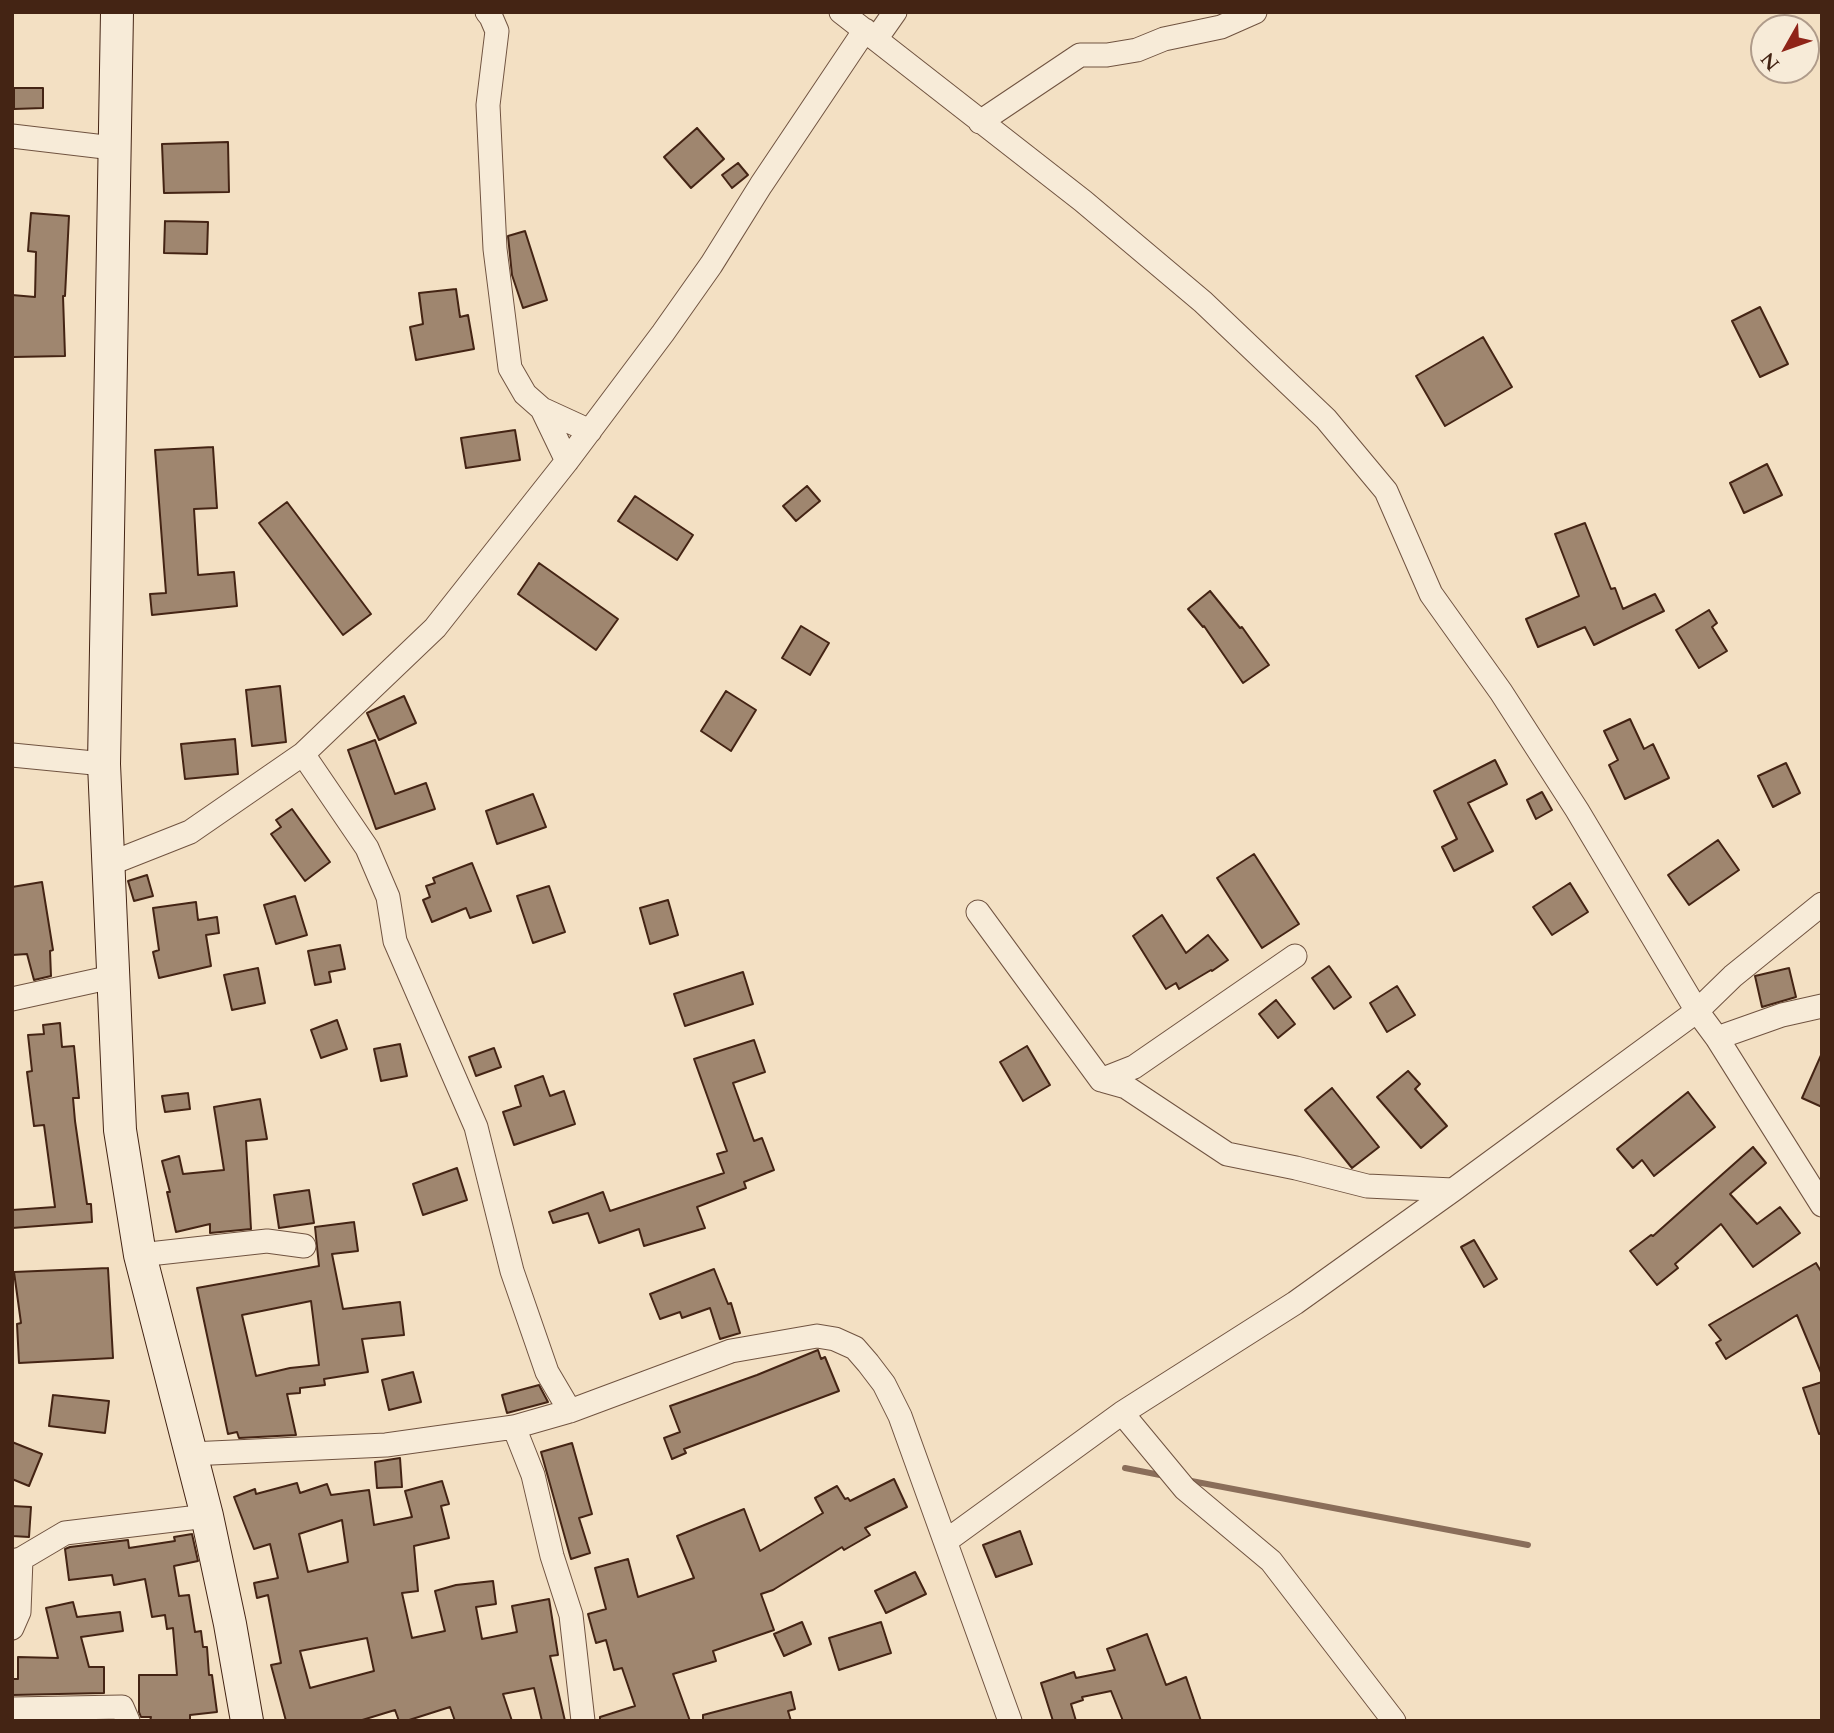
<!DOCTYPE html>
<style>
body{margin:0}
#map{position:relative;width:1834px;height:1733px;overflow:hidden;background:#f3e0c3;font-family:Cardo,serif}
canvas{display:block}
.frame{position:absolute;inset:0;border:14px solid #442414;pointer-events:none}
.north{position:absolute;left:1750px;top:14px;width:70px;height:70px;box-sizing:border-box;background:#f7ebd8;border:2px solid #af9b8a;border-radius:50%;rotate:230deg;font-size:19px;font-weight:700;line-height:28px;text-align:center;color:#442414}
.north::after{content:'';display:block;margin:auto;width:24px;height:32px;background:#8f2418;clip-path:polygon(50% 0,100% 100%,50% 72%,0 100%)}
</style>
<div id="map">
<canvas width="1834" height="1733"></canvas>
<div class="frame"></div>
<div class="north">N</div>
</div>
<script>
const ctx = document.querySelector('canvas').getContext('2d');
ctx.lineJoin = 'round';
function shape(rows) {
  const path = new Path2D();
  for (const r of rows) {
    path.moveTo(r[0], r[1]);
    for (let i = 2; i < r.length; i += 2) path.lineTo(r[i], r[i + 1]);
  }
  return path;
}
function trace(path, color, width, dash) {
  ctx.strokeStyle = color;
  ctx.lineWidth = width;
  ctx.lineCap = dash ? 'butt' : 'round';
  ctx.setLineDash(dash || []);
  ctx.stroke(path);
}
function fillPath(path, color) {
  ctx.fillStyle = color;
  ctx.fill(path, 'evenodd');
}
trace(shape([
 [1125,1468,1165,1476],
 [1186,1480,1528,1545]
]), '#8a6e5a', 6);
const building = shape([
 [14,88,43,88,43,108,14,109,14,88],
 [697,128,724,159,691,188,664,157,697,128],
 [228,142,229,192,164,193,162,144,228,142],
 [738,163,748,175,732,188,722,175,738,163],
 [31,213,69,216,65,296,63,296,65,356,13,357,12,295,35,297,36,252,28,251,31,213],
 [165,221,208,222,207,254,164,253,165,221],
 [525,231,547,300,523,308,512,275,508,236,525,231],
 [456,289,460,317,468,315,474,349,416,360,410,327,423,324,419,293,456,289],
 [1760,307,1788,364,1760,377,1732,321,1760,307],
 [1483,337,1512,387,1445,426,1416,376,1483,337],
 [515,430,520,460,466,468,461,438,515,430],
 [213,447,217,508,194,509,198,575,234,572,237,606,152,615,150,594,166,593,155,450,213,447],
 [1767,464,1782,495,1744,513,1730,483,1767,464],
 [807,486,820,501,796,521,783,506,807,486],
 [635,496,693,535,677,560,618,521,635,496],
 [287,502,371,614,343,635,259,523,287,502],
 [1585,523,1611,589,1615,588,1623,609,1655,594,1664,611,1594,645,1585,627,1538,647,1526,619,1579,596,1555,534,1585,523],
 [539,563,618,619,596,650,518,594,539,563],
 [1210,591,1240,628,1242,627,1269,665,1243,683,1204,626,1203,627,1188,609,1210,591],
 [1709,610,1717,623,1712,627,1727,651,1699,668,1676,630,1709,610],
 [801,626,829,643,810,675,782,658,801,626],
 [280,686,286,742,252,746,246,690,280,686],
 [726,691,756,710,731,751,701,731,726,691],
 [404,696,416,723,379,740,367,713,404,696],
 [1630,719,1644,749,1653,744,1669,778,1625,799,1609,765,1618,760,1604,731,1630,719],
 [235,739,238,774,185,779,181,744,235,739],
 [375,740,395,794,426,783,435,809,376,829,348,750,375,740],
 [1495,760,1507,784,1468,803,1493,851,1454,871,1442,847,1457,839,1434,791,1495,760],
 [1786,763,1800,793,1773,807,1758,776,1786,763],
 [1542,792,1552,810,1536,819,1527,800,1542,792],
 [533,794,546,827,497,844,486,811,533,794],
 [292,809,330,862,305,881,271,834,281,827,276,820,292,809],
 [1718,840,1739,870,1689,905,1668,875,1718,840],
 [1254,854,1299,924,1262,948,1217,878,1254,854],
 [472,863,491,911,470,918,466,908,432,922,423,900,430,897,426,886,435,883,433,878,472,863],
 [147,875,153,896,134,901,128,881,147,875],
 [42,882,53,950,50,951,51,976,34,980,27,954,12,955,12,887,42,882],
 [1570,883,1588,912,1552,935,1533,907,1570,883],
 [549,886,565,932,533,943,517,896,549,886],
 [295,896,307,935,276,944,264,905,295,896],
 [668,900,678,935,650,944,640,908,668,900],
 [196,902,198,920,217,917,219,933,206,935,211,966,159,978,153,952,159,950,153,908,196,902],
 [1162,915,1186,953,1208,935,1228,960,1212,971,1211,970,1179,989,1176,983,1166,989,1133,936,1162,915],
 [340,945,345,969,329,972,331,982,315,985,308,951,340,945],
 [1329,966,1351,997,1334,1009,1312,978,1329,966],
 [258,968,265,1003,232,1010,224,975,258,968],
 [1789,968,1796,997,1762,1007,1755,976,1789,968],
 [743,972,753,1004,685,1026,674,994,743,972],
 [1397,986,1415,1015,1387,1032,1370,1003,1397,986],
 [1276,1000,1295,1024,1278,1038,1259,1014,1276,1000],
 [337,1020,347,1049,321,1058,311,1030,337,1020],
 [60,1023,62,1047,74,1046,79,1098,73,1098,75,1121,87,1204,91,1204,92,1222,12,1228,12,1210,55,1207,44,1125,34,1126,27,1072,32,1071,28,1035,44,1034,43,1025,60,1023],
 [754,1040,765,1072,733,1083,754,1141,762,1138,774,1170,744,1182,746,1188,697,1207,705,1228,644,1246,639,1229,599,1243,588,1213,553,1223,549,1212,603,1192,610,1211,724,1173,717,1154,727,1151,694,1059,754,1040],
 [400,1044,407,1076,381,1081,374,1049,400,1044],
 [1027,1046,1050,1085,1023,1101,1000,1062,1027,1046],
 [494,1048,501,1067,476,1076,469,1057,494,1048],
 [1822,1053,1822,1107,1802,1098,1822,1053],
 [1408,1071,1420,1084,1415,1089,1447,1126,1421,1148,1377,1097,1408,1071],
 [543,1076,550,1096,564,1091,575,1124,514,1145,503,1112,521,1106,515,1086,543,1076],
 [1332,1088,1379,1147,1352,1168,1305,1110,1332,1088],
 [1688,1092,1715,1127,1654,1176,1642,1160,1633,1168,1617,1149,1688,1092],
 [188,1093,190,1109,165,1112,162,1096,188,1093],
 [260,1099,267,1139,246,1141,251,1229,210,1233,210,1224,176,1232,167,1192,170,1192,162,1161,179,1156,183,1174,224,1170,214,1107,260,1099],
 [1753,1147,1766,1163,1730,1194,1757,1224,1780,1207,1800,1233,1753,1267,1721,1224,1675,1264,1678,1268,1657,1285,1630,1251,1651,1235,1653,1236,1753,1147],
 [457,1168,467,1200,423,1215,413,1184,457,1168],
 [309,1190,314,1223,279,1228,274,1195,309,1190],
 [354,1222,358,1251,332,1254,343,1309,400,1302,404,1335,362,1339,368,1372,324,1379,325,1385,300,1388,300,1393,287,1394,296,1435,239,1438,237,1432,228,1434,197,1288,319,1266,315,1227,354,1222],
 [311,1301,319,1365,290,1368,256,1376,242,1315,311,1301],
 [1474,1240,1497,1279,1484,1287,1461,1247,1474,1240],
 [1816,1263,1822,1273,1822,1375,1797,1315,1726,1359,1716,1343,1721,1340,1709,1325,1816,1263],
 [108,1268,113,1358,19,1363,17,1324,21,1323,14,1272,108,1268],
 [714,1269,728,1304,731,1303,740,1333,720,1339,710,1308,682,1318,680,1312,660,1319,650,1294,714,1269],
 [818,1350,821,1359,825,1357,839,1391,684,1449,686,1453,672,1459,664,1438,680,1432,670,1406,757,1375,818,1350],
 [413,1372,421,1402,389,1410,382,1380,413,1372],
 [1822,1382,1822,1433,1819,1434,1803,1388,1822,1382],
 [539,1385,548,1402,507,1413,502,1395,539,1385],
 [53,1395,109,1401,105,1433,49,1426,53,1395],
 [12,1442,42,1454,29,1486,12,1479,12,1442],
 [572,1443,592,1514,579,1518,590,1553,571,1559,541,1452,572,1443],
 [400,1458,402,1487,377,1488,375,1462,400,1458],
 [894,1479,907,1507,865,1528,870,1535,844,1550,842,1547,773,1590,761,1594,774,1630,713,1651,716,1661,673,1674,690,1721,600,1721,600,1717,635,1706,622,1668,614,1670,606,1640,596,1643,588,1614,606,1609,595,1568,628,1559,638,1597,694,1578,677,1536,744,1509,760,1551,823,1513,815,1498,837,1486,845,1499,848,1498,850,1501,894,1479],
 [442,1481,449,1504,441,1506,449,1538,414,1546,418,1591,402,1593,412,1638,445,1631,435,1591,456,1585,493,1581,496,1604,476,1607,482,1639,517,1632,512,1606,549,1599,558,1655,550,1656,565,1721,542,1721,534,1688,503,1694,512,1721,455,1721,450,1707,406,1721,399,1721,395,1710,359,1721,286,1721,271,1665,281,1663,268,1595,257,1598,254,1583,278,1578,270,1544,254,1549,234,1497,255,1489,256,1494,297,1483,300,1493,327,1484,331,1495,369,1490,374,1525,412,1517,405,1491,442,1481],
 [342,1520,348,1562,308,1572,299,1534,342,1520],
 [367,1638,374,1671,310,1688,300,1651,367,1638],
 [12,1506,31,1507,29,1537,12,1536,12,1506],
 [1020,1531,1032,1564,996,1577,983,1545,1020,1531],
 [192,1534,198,1561,174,1566,179,1596,189,1595,195,1632,201,1631,203,1647,207,1647,209,1675,212,1675,217,1712,190,1715,190,1721,150,1721,151,1717,141,1717,139,1712,139,1675,177,1675,173,1628,167,1629,165,1615,152,1617,145,1579,114,1585,112,1575,69,1580,65,1549,70,1547,128,1540,129,1548,175,1541,174,1537,192,1534],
 [915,1572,926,1594,886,1613,875,1591,915,1572],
 [73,1602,77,1617,120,1612,123,1631,81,1637,89,1667,104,1667,104,1693,12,1695,12,1679,18,1679,18,1657,58,1658,46,1608,73,1602],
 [802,1622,811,1644,784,1656,774,1634,802,1622],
 [881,1622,891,1653,839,1670,829,1638,881,1622],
 [1147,1634,1166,1685,1186,1677,1201,1721,1123,1721,1111,1691,1082,1697,1083,1700,1071,1704,1076,1721,1053,1721,1041,1683,1074,1672,1076,1678,1115,1670,1107,1649,1147,1634],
 [791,1692,795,1709,788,1711,791,1721,703,1721,703,1715,791,1692]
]);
fillPath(building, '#9f866f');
trace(building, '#442414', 2);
const street = shape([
 [487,12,491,17,497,31,488,105,495,249,510,368,525,394,542,409,590,431],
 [841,12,1083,201,1203,302,1326,419,1386,491,1431,594,1501,692,1577,810,1697,1011,1717,1038,1822,1205],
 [876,39,895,12],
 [980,122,1080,55,1107,55,1137,50,1164,39,1221,27,1255,12],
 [12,136,113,148],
 [542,409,567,461],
 [303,754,367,848,388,897,395,941,476,1127,512,1271,547,1372,570,1411],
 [12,755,104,764],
 [109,864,190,832,303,754,435,628,567,461,663,333,711,265,761,185,865,30],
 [978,912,1101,1080,1126,1087,1227,1154,1296,1168,1367,1186,1453,1190],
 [12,999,112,977],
 [1717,1038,1782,1015,1822,1006],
 [1101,1080,1134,1067,1295,956],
 [140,1255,267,1241,304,1246],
 [1122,1413,1185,1489,1271,1561,1394,1721],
 [514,1427,533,1475,552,1556,571,1615,583,1721],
 [190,1454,386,1445,514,1427,570,1411,731,1351,817,1336,835,1339,855,1348,868,1363,884,1384,900,1416,1010,1721],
 [946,1541,1122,1413,1295,1303,1453,1190,1697,1011,1733,976,1822,904],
 [12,1561,21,1559,65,1533,207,1516],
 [12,1628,19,1612,21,1559],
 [12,1709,122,1707,128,1721]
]);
const secondary = shape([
 [117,12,104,764,120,1130,140,1255,207,1516,230,1624,247,1721]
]);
trace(street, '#705340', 25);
trace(secondary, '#442414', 34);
trace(street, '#f7ebd8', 23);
trace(secondary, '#f7ebd8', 32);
</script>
